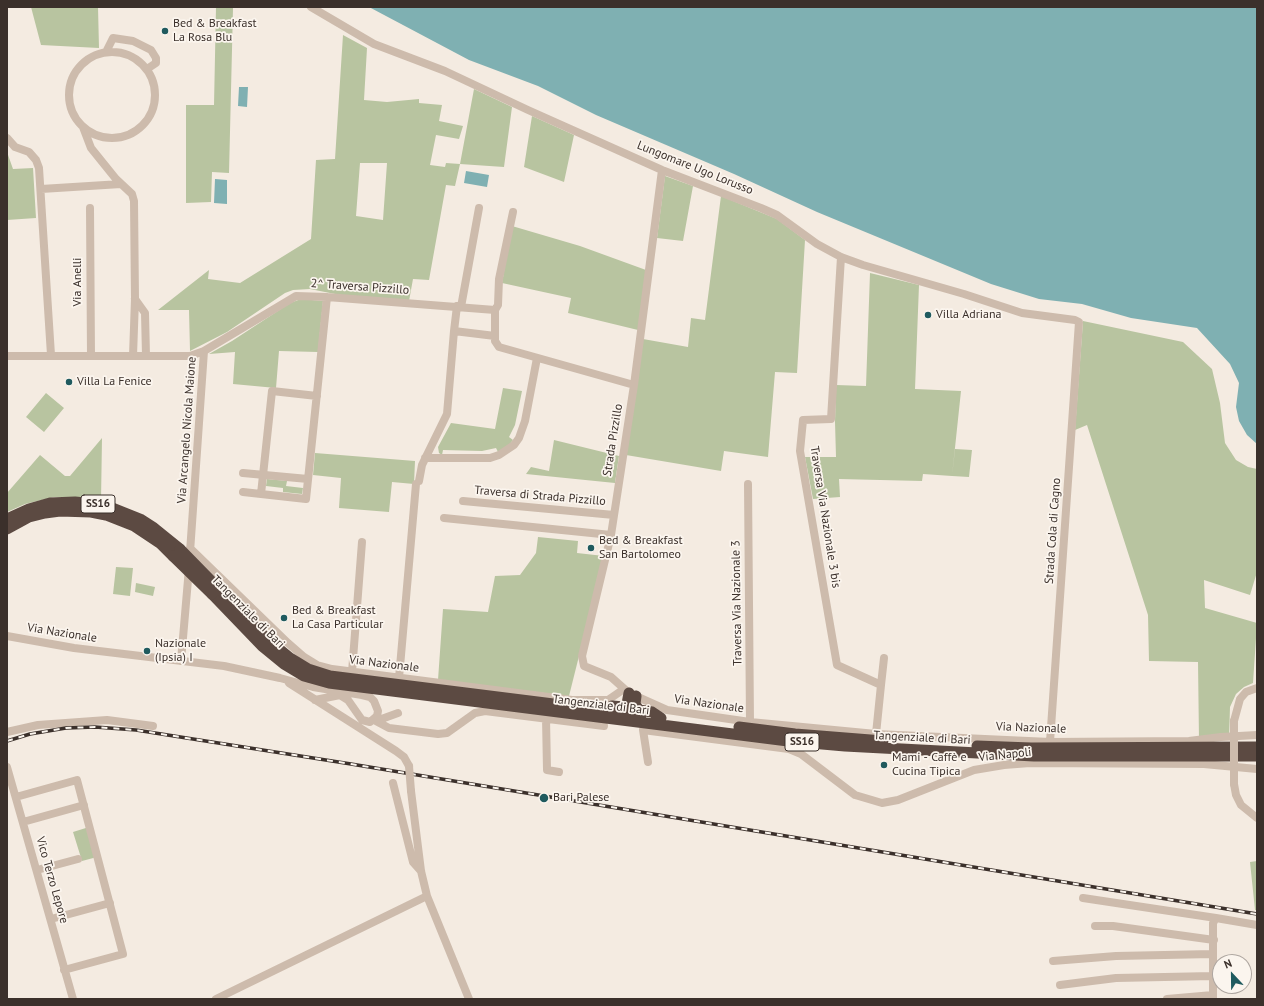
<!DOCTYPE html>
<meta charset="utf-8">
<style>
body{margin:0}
#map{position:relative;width:1264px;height:1006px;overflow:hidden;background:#f4ebe1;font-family:"PT Sans",sans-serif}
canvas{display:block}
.frame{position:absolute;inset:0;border:8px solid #3b302b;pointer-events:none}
.north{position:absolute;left:1212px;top:954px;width:40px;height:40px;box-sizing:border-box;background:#fbf5ee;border:1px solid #aea6a0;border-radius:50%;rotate:338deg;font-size:11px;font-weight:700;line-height:16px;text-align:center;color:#3b302b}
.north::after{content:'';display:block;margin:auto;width:14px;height:18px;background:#1f5a5e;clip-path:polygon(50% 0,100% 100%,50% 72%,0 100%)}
</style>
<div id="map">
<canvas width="1264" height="1006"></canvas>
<div class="frame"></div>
<div class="north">N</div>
</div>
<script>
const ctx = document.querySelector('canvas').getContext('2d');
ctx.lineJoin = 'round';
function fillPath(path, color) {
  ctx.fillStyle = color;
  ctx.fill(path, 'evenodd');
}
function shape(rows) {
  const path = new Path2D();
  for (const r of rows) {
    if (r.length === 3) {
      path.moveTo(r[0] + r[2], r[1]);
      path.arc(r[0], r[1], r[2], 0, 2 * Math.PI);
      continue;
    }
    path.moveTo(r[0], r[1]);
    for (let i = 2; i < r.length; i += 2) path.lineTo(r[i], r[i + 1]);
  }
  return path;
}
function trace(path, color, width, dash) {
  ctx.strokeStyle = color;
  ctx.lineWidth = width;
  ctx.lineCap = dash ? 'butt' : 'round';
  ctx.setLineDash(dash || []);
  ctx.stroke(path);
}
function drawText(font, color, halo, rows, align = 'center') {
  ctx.font = font + ' "PT Sans",sans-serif';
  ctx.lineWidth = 3.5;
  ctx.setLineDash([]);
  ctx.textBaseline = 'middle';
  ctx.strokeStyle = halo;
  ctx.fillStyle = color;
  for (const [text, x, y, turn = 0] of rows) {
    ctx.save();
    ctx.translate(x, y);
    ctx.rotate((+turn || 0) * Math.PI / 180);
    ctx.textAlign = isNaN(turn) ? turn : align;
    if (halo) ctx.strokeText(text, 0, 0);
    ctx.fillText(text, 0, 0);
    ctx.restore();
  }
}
fillPath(shape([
 [31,7,98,7,99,48,41,45],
 [216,7,233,8,229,173,212,172,211,202,186,203,186,105,214,105],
 [343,35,367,48,364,100,387,102,419,99,419,103,442,105,439,121,463,126,459,139,436,135,430,165,445,167,446,163,460,164,474,89,512,107,504,167,460,164,455,186,446,185,429,280,413,279,409,301,345,296,310,289,293,290,285,293,227,332,190,351,189,310,158,310,209,270,208,279,240,283,311,239,316,160,335,159],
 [360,163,387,163,383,220,356,216],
 [532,116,574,135,564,182,524,167],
 [7,152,13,169,33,168,36,218,7,220],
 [665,176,693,186,683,241,657,238],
 [721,196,777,219,805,240,797,373,775,372,768,457,724,451,721,471,626,455,643,339,688,347,691,318,705,320],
 [512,226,580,246,646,270,638,330,568,313,571,298,502,283],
 [870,273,919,285,915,389,961,391,952,476,923,474,922,481,839,479,840,497,813,499,805,457,836,457,835,422,836,385,866,386],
 [301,299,323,301,318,352,279,351,276,388,233,384,235,352,209,354,232,341,290,303],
 [1083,321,1183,342,1212,369,1220,403,1225,443,1236,460,1248,467,1257,469,1257,572,1250,595,1204,580,1205,608,1257,623,1253,683,1244,687,1236,694,1230,707,1229,739,1199,740,1198,662,1149,661,1148,615,1087,425,1075,430],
 [503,388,522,391,515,425,509,437,513,440,510,444,498,452,496,448,482,451,443,450,442,455,439,453,438,447,451,423,495,429],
 [46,393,64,408,44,432,26,417],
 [102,438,101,501,77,497,54,497,25,504,7,512,7,493,40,455,65,476,70,476],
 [554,440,619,456,615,483,526,474,531,467,549,471],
 [955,449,972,450,969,477,952,476],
 [315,453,415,461,414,484,392,482,389,512,339,508,341,478,313,475],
 [267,479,287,481,286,486,303,488,302,494,283,492,283,488,266,486],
 [538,537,578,541,577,553,604,556,569,696,438,680,443,609,488,612,495,576,520,575,536,553],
 [116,567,133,568,130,596,113,594],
 [136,583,155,587,153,596,135,592],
 [89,827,97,857,82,861,73,832],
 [1257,861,1257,910,1255,910,1250,862]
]), '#b8c4a0');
fillPath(shape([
 [369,7,1257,7,1257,444,1247,435,1239,421,1236,407,1239,383,1230,364,1197,328,1131,318,1082,304,1039,299,991,284,817,212,734,174,596,115,538,86,469,60],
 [239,87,248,87,247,107,238,106],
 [466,171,489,175,487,187,464,183],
 [215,179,227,180,227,204,214,203]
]), '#7fb0b2');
trace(shape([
 [311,7,374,44,445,71,528,110,662,170,761,208,777,215,817,244,841,257,863,265,964,294,1022,313,1075,320,1079,322,1050,742],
 [112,95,43],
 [106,52,113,38,133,41,151,50,156,58,156,63,147,69],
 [83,127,91,148,116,179,132,194,134,201,135,299,133,356],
 [7,138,15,147,29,152,36,160,39,168,51,355],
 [662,170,634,385,611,535,582,656,584,666,611,677,629,693,667,710,750,722,876,734,1050,742,1189,741,1221,737,1257,735],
 [41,189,121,184],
 [90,208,91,356],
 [841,257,831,419,803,420,800,451,837,665,881,685,876,734],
 [135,299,145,313,146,356],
 [457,306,454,331,495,336],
 [461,307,479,208],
 [495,310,495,341,499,347,634,385],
 [495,310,498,305,499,279,513,212],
 [7,356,190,356,204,351,296,296,327,297,495,310],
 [425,458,490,458,499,455,514,445,519,438,525,421,537,358],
 [243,473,308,479],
 [419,481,422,465,447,414,454,331],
 [748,484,750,722],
 [243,492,306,499,327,297],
 [261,494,272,391,317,396],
 [463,501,614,515],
 [444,518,611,535],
 [190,548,288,643,304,657,317,665,332,669,572,700,608,700,624,689],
 [190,552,204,351],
 [7,636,74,648,224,666,280,678,313,687,362,695,370,697,374,701,378,711,377,716,370,722,362,720,348,700,340,695,315,700],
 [181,661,189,568],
 [352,672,362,542],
 [399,678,416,484],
 [289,683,396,751,404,757,409,766],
 [881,685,884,658],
 [546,718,547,770,559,772],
 [374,720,389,728,438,734,447,733,475,713,485,711,604,726],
 [376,721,398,713],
 [1234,721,1240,699,1246,692,1257,688],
 [7,732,38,725,107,720,153,726],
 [648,762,643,730,789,749,801,754,855,795,882,803,898,800,974,770,1004,765,1030,763,1204,764,1257,769],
 [7,767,73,999],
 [393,783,413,862,421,871],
 [1234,784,1236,795,1241,805,1257,818],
 [411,791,421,871,427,896,469,999],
 [16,797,77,780,123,954,64,970],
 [23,822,84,805],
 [37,870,78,859],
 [1083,898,1216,918],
 [51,919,110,903],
 [1095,926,1113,926,1214,940],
 [1053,961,1116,956,1213,954],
 [1060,985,1116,978,1213,976],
 [216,999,427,896],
 [1167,999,1213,995],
 [1213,999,1213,923,1216,918,1257,925]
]), '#cdbbac', 8);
trace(shape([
 [7,519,29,509,50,503,75,502,105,505,140,519,154,528,180,549],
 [7,529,29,517,45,513,60,511,91,512,106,515,134,526,161,544,173,556],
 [223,593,268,640,290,658,308,669,330,676,641,715],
 [212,594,262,646,284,664,304,676,329,683,788,741,845,746,1034,756,1257,756],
 [636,696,635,704,639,710,652,712,661,718],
 [612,706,624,707,627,704,629,693],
 [739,727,795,734,883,741],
 [977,746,1031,748,1257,747]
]), '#5c4a42', 11);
const rail = shape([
 [7,741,30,734,66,728,95,727,136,730,351,764,1257,914]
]);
trace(rail, '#3b302b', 3.5);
trace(rail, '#fbf5ee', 2, [6]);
trace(shape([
 [1234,721,1234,784],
 [409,766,411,791]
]), '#cdbbac', 8);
trace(shape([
 [180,549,223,593],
 [173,556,212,594]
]), '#5c4a42', 11);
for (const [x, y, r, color] of [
 [165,31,4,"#1f5a5e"],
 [928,315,4,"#1f5a5e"],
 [69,382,4,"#1f5a5e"],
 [591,548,4,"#1f5a5e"],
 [284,618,4,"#1f5a5e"],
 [147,651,4,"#1f5a5e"],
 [884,765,4,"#1f5a5e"],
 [544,798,5,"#1f5a5e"]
]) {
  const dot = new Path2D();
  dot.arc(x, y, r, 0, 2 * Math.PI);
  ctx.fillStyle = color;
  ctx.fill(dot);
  trace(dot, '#fbf5ee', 1.5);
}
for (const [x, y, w] of [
 [98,504,34],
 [802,742,34]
]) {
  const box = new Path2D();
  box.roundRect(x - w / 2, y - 9, w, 18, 3);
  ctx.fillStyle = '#fbf5ee';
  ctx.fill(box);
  trace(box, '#3b302b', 1);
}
drawText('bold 11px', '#3b302b', null, [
 ["SS16",98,504],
 ["SS16",802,742]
]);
drawText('12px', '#3b302b', '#fbf5ee', [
 ["Bed & Breakfast",173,24],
 ["La Rosa Blu",173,38],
 ["Villa Adriana",936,315],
 ["Villa La Fenice",77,382],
 ["Bed & Breakfast",599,541],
 ["San Bartolomeo",599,555],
 ["Bed & Breakfast",292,611],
 ["La Casa Particular",292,625],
 ["Nazionale",155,644],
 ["(Ipsia) I",155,658],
 ["Mami - Caffè e",892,758],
 ["Cucina Tipica",892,772],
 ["Bari Palese",553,798]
], 'left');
drawText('12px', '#3b302b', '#fbf5ee', [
 ["Lungomare Ugo Lorusso",695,168,22],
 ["Via Anelli",78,282,-90],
 ["2^ Traversa Pizzillo",360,287,4],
 ["Via Arcangelo Nicola Maione",187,430,-86],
 ["Strada Pizzillo",613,440,-81],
 ["Traversa di Strada Pizzillo",540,496,5],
 ["Traversa Via Nazionale 3 bis",825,517,81],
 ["Strada Cola di Cagno",1053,531,-86],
 ["Traversa Via Nazionale 3",737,603,-91],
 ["Tangenziale di Bari",248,612,45],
 ["Via Nazionale",62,633,9],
 ["Via Nazionale",384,664,7],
 ["Via Nazionale",709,704,8],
 ["Tangenziale di Bari",601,705,7],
 ["Via Nazionale",1031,728,2],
 ["Tangenziale di Bari",922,738,3],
 ["Via Napoli",1005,755,-6],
 ["Vico Terzo Lepore",52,880,74]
]);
</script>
